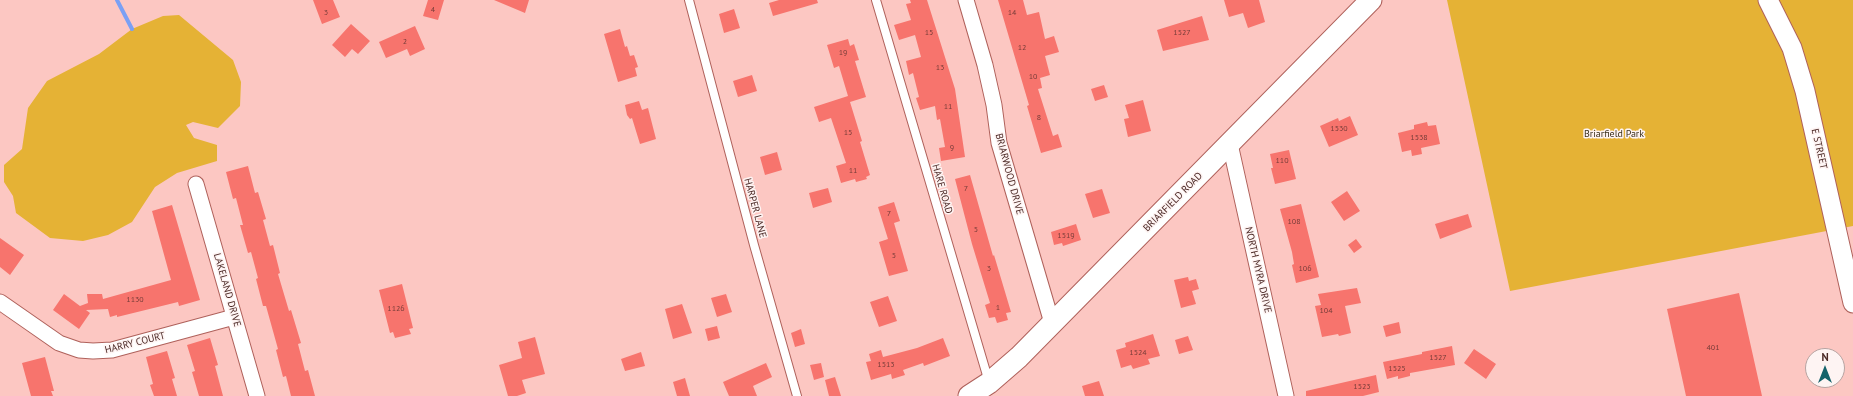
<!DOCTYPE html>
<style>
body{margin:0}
#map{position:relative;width:1853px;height:396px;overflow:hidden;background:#fcc7c2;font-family:"PT Sans",sans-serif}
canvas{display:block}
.north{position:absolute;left:1805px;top:348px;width:40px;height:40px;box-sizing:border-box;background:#fef4f3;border:1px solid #b6a3a1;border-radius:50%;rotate:0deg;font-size:11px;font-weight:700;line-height:16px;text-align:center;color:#4b2926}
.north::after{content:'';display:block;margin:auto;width:14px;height:18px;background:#15636b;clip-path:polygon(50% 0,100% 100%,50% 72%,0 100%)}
</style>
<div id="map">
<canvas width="1853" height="396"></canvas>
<div class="north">N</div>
</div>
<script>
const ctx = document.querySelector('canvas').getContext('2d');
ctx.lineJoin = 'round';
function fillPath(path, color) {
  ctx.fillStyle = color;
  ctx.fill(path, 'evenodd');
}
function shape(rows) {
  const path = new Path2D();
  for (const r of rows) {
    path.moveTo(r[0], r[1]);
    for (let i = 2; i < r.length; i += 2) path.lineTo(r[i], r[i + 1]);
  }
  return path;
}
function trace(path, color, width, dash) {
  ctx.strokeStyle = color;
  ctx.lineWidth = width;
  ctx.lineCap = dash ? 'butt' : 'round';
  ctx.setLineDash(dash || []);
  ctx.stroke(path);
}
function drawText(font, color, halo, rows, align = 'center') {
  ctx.font = font + ' "PT Sans",sans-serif';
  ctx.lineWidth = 3;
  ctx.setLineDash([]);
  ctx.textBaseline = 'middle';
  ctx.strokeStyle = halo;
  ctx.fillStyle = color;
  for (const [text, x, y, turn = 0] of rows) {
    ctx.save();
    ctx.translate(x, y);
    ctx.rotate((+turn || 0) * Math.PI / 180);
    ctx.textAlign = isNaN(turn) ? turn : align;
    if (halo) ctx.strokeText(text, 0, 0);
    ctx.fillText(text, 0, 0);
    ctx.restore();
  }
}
fillPath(shape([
 [1447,0,1853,0,1853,226,1510,291],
 [179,15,233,60,241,82,240,106,218,128,193,122,186,125,194,138,217,145,217,161,177,173,155,187,132,222,108,235,83,241,50,238,16,213,13,196,4,182,4,165,22,149,28,108,47,81,99,54,132,29,163,16]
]), '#e5b235');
trace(shape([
 [117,0,132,29]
]), '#7aa0f4', 4);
fillPath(shape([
 [313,0,333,0,340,17,322,24],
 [428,0,444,0,438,20,423,16],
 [494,0,529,0,525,13],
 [779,0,817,0,818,3,773,16,769,3],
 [910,0,927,0,955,89,965,157,941,161,939,148,945,147,940,119,937,120,935,106,920,110,916,98,919,97,913,73,909,75,906,61,921,57,915,35,899,40,894,25,911,20,906,4,911,3],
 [998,0,1023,0,1027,15,1039,12,1045,39,1054,36,1059,52,1045,56,1050,75,1040,78,1042,88,1038,89,1053,136,1058,134,1062,147,1041,153,1027,106,1029,105],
 [1224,0,1259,0,1265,22,1248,28,1243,13,1229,17],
 [734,9,740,28,724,33,719,14],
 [1202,16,1209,40,1163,51,1157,30],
 [351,24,370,41,358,54,352,49,345,57,332,45],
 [415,26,425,49,410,56,407,49,386,58,379,42],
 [620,29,625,47,627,46,630,56,634,55,638,67,635,68,637,76,618,82,604,34],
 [848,39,850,46,854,44,859,60,855,61,866,97,850,102,862,141,860,142,870,175,866,177,867,179,856,182,855,179,841,183,836,166,846,163,831,118,819,122,814,107,848,96,839,66,834,68,827,45],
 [752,75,757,91,738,97,733,81],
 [1104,85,1108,97,1095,101,1091,89],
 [1143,100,1151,131,1128,137,1124,119,1129,118,1125,105],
 [639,101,642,110,648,108,656,139,640,144,632,118,630,119,627,115,625,105],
 [1350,116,1358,135,1329,147,1320,126,1338,118,1339,121],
 [1427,122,1428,126,1436,125,1440,144,1421,148,1422,154,1412,156,1411,150,1402,152,1398,133,1414,129,1414,125],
 [1289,150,1296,179,1275,184,1271,168,1273,168,1270,154],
 [777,152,782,170,765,175,760,157],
 [248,166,255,193,258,192,266,219,263,220,270,246,273,245,280,273,278,274,289,311,291,310,301,343,298,344,305,371,308,370,315,396,291,396,286,376,283,377,276,350,278,349,266,306,263,306,256,279,258,278,251,252,248,253,240,225,243,225,236,198,233,199,226,172],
 [970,175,993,256,994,255,1011,312,1006,313,1008,320,997,323,995,317,989,318,985,305,990,303,972,244,955,179],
 [828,188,832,202,813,208,809,193],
 [1102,189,1110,213,1093,218,1085,194],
 [1347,191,1360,211,1344,221,1331,202],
 [894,202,900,221,894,223,908,271,889,276,879,242,888,239,878,207],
 [1301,204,1319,277,1296,283,1292,265,1294,264,1292,252,1280,209],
 [172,205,200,300,179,306,178,302,117,317,117,315,110,317,108,309,86,310,90,313,79,329,53,310,64,294,80,306,88,303,87,294,102,294,103,299,171,280,152,211],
 [1468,214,1472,227,1440,239,1435,224],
 [1076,224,1081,240,1063,246,1062,243,1054,245,1051,232],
 [0,238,24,255,10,275,0,267],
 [1356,239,1362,247,1354,253,1348,245],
 [1188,277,1189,281,1196,279,1199,289,1192,291,1196,304,1181,308,1174,280],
 [402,284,413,328,409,329,411,334,395,338,393,332,390,333,379,290],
 [1357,288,1361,303,1345,306,1351,333,1339,336,1338,334,1322,337,1315,306,1321,305,1318,294],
 [1739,293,1762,396,1686,396,1667,309],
 [726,294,732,312,717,317,711,298],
 [888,296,897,321,879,327,870,302],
 [682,304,692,333,673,339,665,309],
 [1399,322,1401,333,1386,337,1383,326],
 [717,326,720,338,708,341,705,329],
 [801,329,805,344,795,347,791,333],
 [1153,334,1160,356,1148,359,1150,364,1133,369,1131,365,1121,368,1116,350,1126,347,1125,343],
 [1188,336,1193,350,1179,354,1175,340],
 [535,337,545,374,522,380,526,393,517,396,508,396,499,365,522,358,518,342],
 [210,338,218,365,215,366,223,396,199,396,192,372,195,371,187,345],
 [943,338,950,356,924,366,923,363,903,370,905,375,892,379,891,374,871,380,866,362,871,361,869,354,881,350,883,357,917,348],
 [1452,346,1455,365,1410,373,1410,376,1398,379,1398,376,1387,379,1383,362,1422,354,1422,352],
 [1474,349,1496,364,1486,379,1464,363],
 [167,351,175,378,172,379,177,396,154,396,150,385,153,384,146,357],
 [641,352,645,366,625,371,621,359],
 [45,357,54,391,51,391,53,396,31,396,22,363],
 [766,363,772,377,753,386,757,396,729,396,723,382],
 [821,363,824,377,814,380,810,365],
 [1376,375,1379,392,1363,396,1306,396,1306,391],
 [835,377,841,396,829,396,825,380],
 [685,378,690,396,677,396,673,382],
 [1099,381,1104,396,1085,396,1082,386]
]), '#f7746d');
const service = shape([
 [689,0,754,245,797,396],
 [876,0,989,382]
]);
const minor = shape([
 [966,0,985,65,994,105,999,143,1052,323],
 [1230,144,1286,396],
 [196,184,257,396],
 [0,302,59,343,79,350,93,351,112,350,234,317]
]);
const tertiary = shape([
 [1768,0,1792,48,1805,91,1853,303]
]);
const secondary = shape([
 [969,396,989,383,1019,357,1371,0]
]);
trace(service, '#af615b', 10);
trace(minor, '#af615b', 17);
trace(tertiary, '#af615b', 21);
trace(secondary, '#af615b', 23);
trace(service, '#fff', 8);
trace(minor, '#fff', 15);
trace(tertiary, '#fff', 19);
trace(secondary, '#fff', 21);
drawText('8px', '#763c38', null, [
 ["4",433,10],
 ["3",326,13],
 ["14",1012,13],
 ["15",929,33],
 ["1527",1182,33],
 ["2",405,42],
 ["12",1022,48],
 ["19",843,53],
 ["13",940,68],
 ["10",1033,77],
 ["11",948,107],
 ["8",1039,118],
 ["1530",1339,129],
 ["15",848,133],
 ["1538",1419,138],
 ["9",952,148],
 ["110",1282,161],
 ["11",853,171],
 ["7",966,189],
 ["7",889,214],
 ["108",1294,222],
 ["5",976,230],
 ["1519",1066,236],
 ["5",894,256],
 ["3",989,269],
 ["106",1305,269],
 ["1130",135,300],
 ["1",998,308],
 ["1126",396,309],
 ["104",1326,311],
 ["401",1713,348],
 ["1524",1138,353],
 ["1527",1438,358],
 ["1513",886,365],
 ["1525",1397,369],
 ["1523",1362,387]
]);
drawText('10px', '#3b301a', '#fef4f3', [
 ["Briarfield Park",1614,134]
]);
drawText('10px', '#4b2926', '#fef4f3', [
 ["E STREET",1819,149,77],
 ["BRIARWOOD DRIVE",1009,174,75],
 ["HARE ROAD",942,189,74],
 ["BRIARFIELD ROAD",1173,202,-45],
 ["HARPER LANE",755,208,75],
 ["NORTH MYRA DRIVE",1258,270,77],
 ["LAKELAND DRIVE",227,290,74],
 ["HARRY COURT",135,343,-14]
]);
</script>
